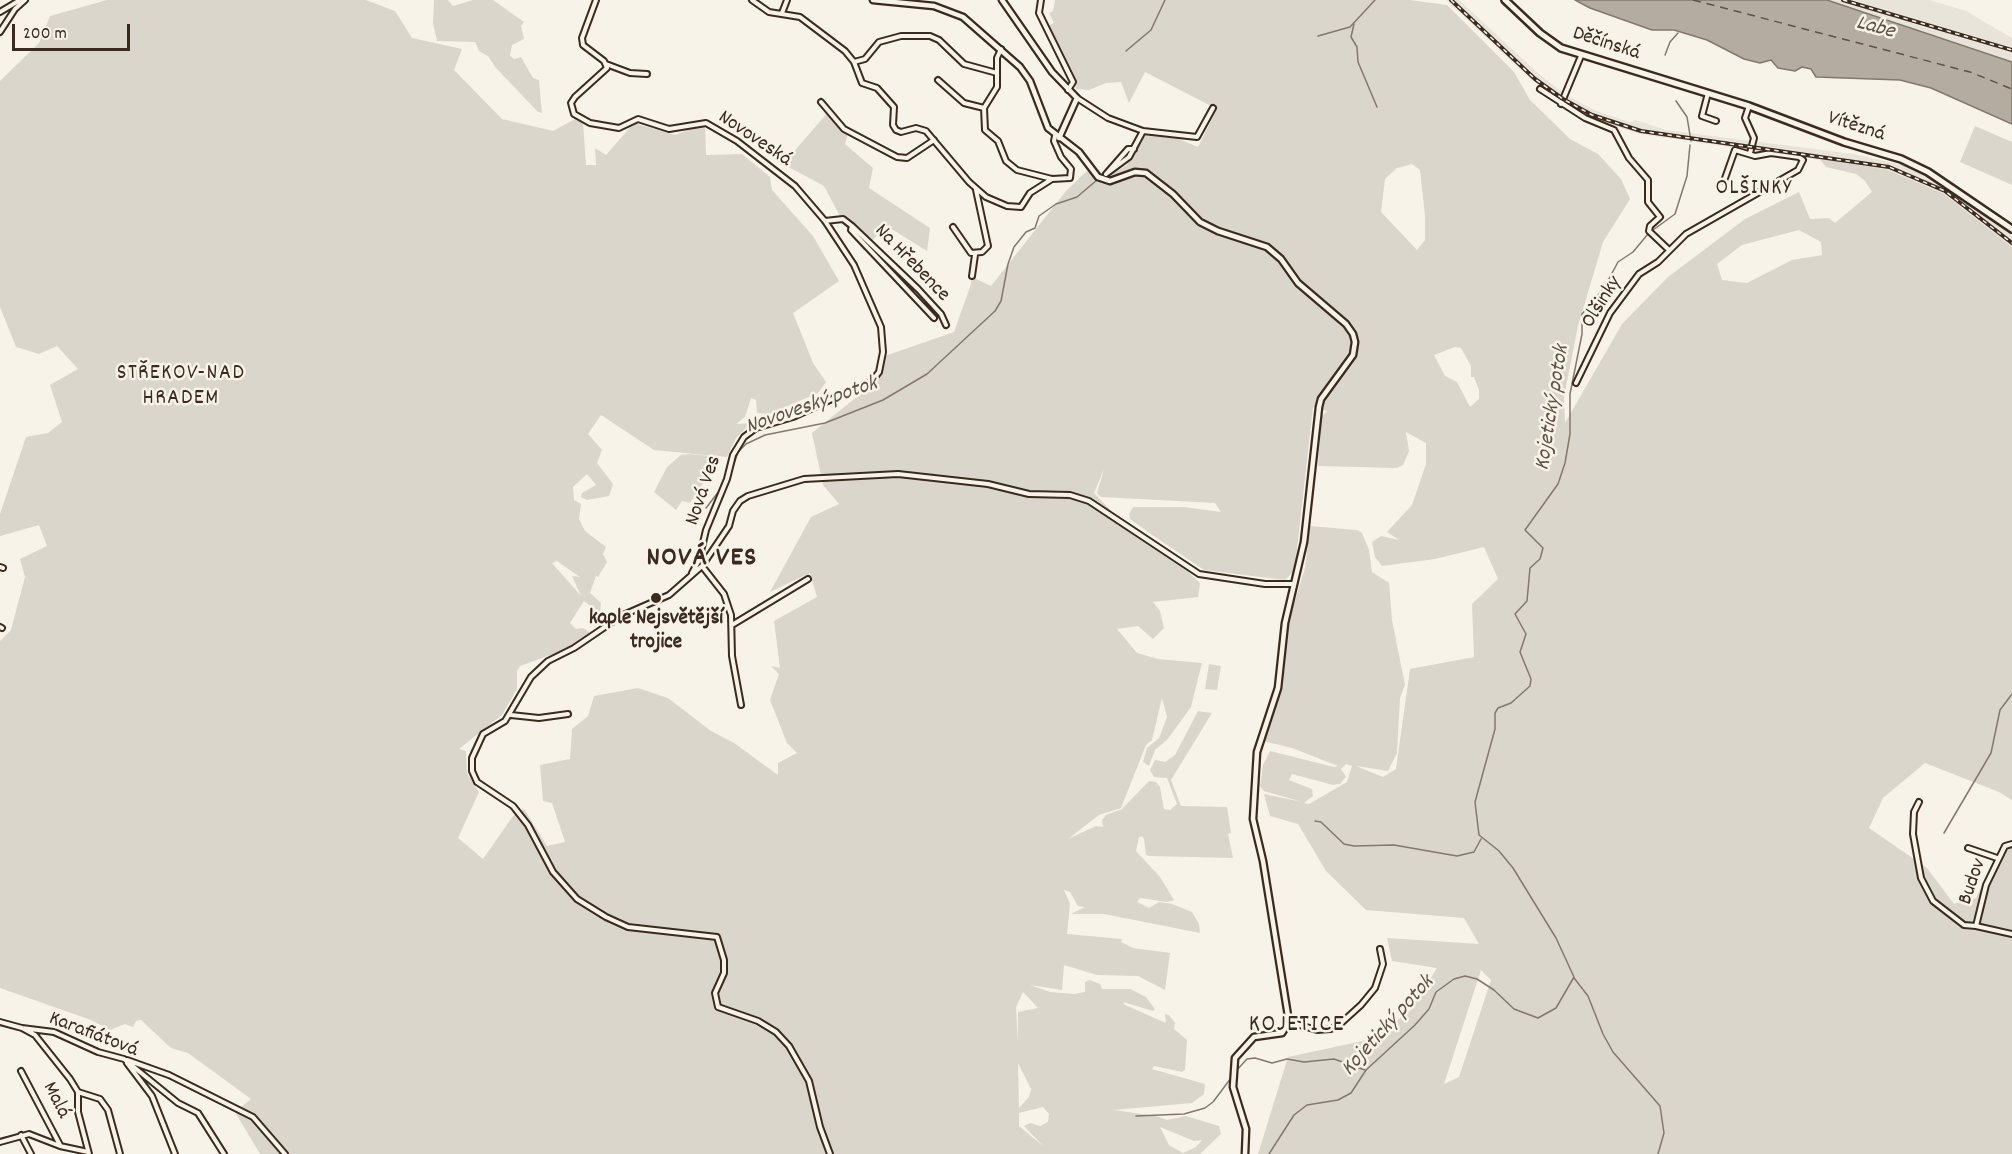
<!DOCTYPE html>
<meta charset="utf-8">
<style>
body{margin:0}
#map{position:relative;width:2012px;height:1154px;overflow:hidden;background:#f7f3e8;font-family:Dekko,sans-serif}
canvas{display:block}
.scale{position:absolute;left:12px;top:24px;width:118px;height:27px;box-sizing:border-box;border:3px solid #3b2a1e;border-top:0;padding-left:8px;font-size:18px;line-height:21px;white-space:nowrap;color:#3b2a1e;-webkit-text-stroke:4px #f7f3e8;paint-order:stroke}
</style>
<div id="map">
<canvas width="2012" height="1154"></canvas>
<div class="scale">200 m</div>
</div>
<script>
const ctx = document.querySelector('canvas').getContext('2d');
ctx.lineJoin = 'round';
function fillPath(path, color) {
  ctx.fillStyle = color;
  ctx.fill(path, 'evenodd');
}
function shape(rows) {
  const path = new Path2D();
  for (const r of rows) {
    path.moveTo(r[0], r[1]);
    for (let i = 2; i < r.length; i += 2) path.lineTo(r[i], r[i + 1]);
  }
  return path;
}
function trace(path, color, width, dash) {
  ctx.strokeStyle = color;
  ctx.lineWidth = width;
  ctx.lineCap = dash ? 'butt' : 'round';
  ctx.setLineDash(dash || []);
  ctx.stroke(path);
}
function drawText(font, color, halo, rows, align = 'center') {
  ctx.font = font + ' Dekko,sans-serif';
  ctx.lineWidth = 5;
  ctx.setLineDash([]);
  ctx.textBaseline = 'middle';
  ctx.strokeStyle = halo;
  ctx.fillStyle = color;
  for (const [text, x, y, turn = 0] of rows) {
    ctx.save();
    ctx.translate(x, y);
    ctx.rotate((+turn || 0) * Math.PI / 180);
    ctx.textAlign = isNaN(turn) ? turn : align;
    if (halo) ctx.strokeText(text, 0, 0);
    ctx.fillText(text, 0, 0);
    ctx.restore();
  }
}
fillPath(shape([
 [1446,0,1459,0,1539,74,1566,95,1594,110,1629,122,1636,120,1666,130,1853,154,1902,165,1929,176,1990,217,2012,235,2012,247,1944,194,1888,170,1640,134,1590,118,1533,81],
 [1827,0,1930,0,1966,11,2012,38,2012,62]
]), '#e9e4d9');
fillPath(shape([
 [107,0,366,0,395,11,412,38,462,49,454,70,502,119,553,131,575,119,583,123,586,165,596,165,595,148,606,155,634,123,675,135,705,124,706,155,742,154,770,177,772,190,813,236,839,281,793,313,813,363,826,382,818,393,769,414,757,413,756,400,751,398,745,417,736,424,751,423,736,438,727,457,654,450,601,415,588,434,602,450,597,463,613,484,609,496,587,500,581,497,582,493,596,485,587,474,573,487,574,500,581,504,579,519,585,531,606,547,603,554,607,562,598,577,596,576,590,593,601,603,600,614,584,601,570,623,576,629,583,628,589,632,590,636,559,655,556,653,520,666,517,671,517,689,502,715,459,749,466,751,467,773,479,792,458,838,483,859,513,816,524,809,547,846,565,842,552,803,543,801,540,765,570,759,572,729,588,716,594,696,638,688,668,698,711,731,734,743,778,775,778,763,797,753,787,743,770,700,779,674,771,666,780,668,774,621,817,597,810,573,770,592,811,517,839,504,823,485,812,433,879,379,882,357,954,332,971,284,972,261,976,279,991,286,1066,191,1088,170,1102,181,1127,165,1143,137,1148,135,1172,136,1198,147,1217,109,1145,72,1129,103,1121,82,1106,83,1089,90,1076,89,1072,71,1048,26,1054,23,1049,13,1053,11,1055,0,1410,0,1447,5,1514,72,1530,100,1570,139,1598,154,1621,179,1630,199,1603,242,1578,326,1564,397,1565,423,1622,324,1668,277,1745,219,1799,192,1810,219,1829,218,1835,223,1872,192,1865,181,1856,174,1826,167,1819,158,1888,170,1944,194,2012,247,2012,800,1999,792,1925,763,1883,798,1869,828,1927,868,1954,904,1976,898,2000,849,2007,841,2012,842,2012,1154,1258,1154,1288,1057,1372,1039,1411,1010,1437,968,1392,961,1387,938,1479,944,1464,918,1366,910,1326,871,1298,824,1270,816,1264,794,1302,802,1264,791,1260,786,1263,765,1270,751,1334,767,1338,766,1292,748,1263,741,1283,688,1288,624,1305,568,1310,526,1357,530,1362,533,1369,550,1372,572,1389,583,1392,620,1405,685,1400,698,1397,753,1388,771,1356,766,1383,777,1396,769,1410,669,1474,657,1472,604,1498,579,1484,547,1435,559,1382,566,1375,557,1372,542,1381,536,1399,540,1387,532,1412,505,1426,464,1426,443,1406,432,1409,451,1403,465,1397,468,1318,466,1321,417,1327,411,1313,407,1296,558,1292,573,1285,580,1204,570,1148,532,1130,519,1129,514,1133,507,1184,507,1221,512,1215,503,1101,497,1097,493,1104,469,1094,493,1136,537,1186,570,1200,583,1198,597,1153,602,1160,611,1164,628,1153,639,1138,626,1117,629,1137,653,1158,659,1202,663,1191,707,1167,740,1155,750,1149,766,1143,762,1147,748,1159,738,1167,717,1162,698,1152,740,1146,745,1121,808,1099,815,1068,839,1096,826,1103,827,1102,820,1106,815,1122,809,1149,781,1156,782,1160,787,1164,809,1170,810,1177,804,1167,778,1154,777,1150,770,1155,760,1165,762,1175,755,1198,711,1212,713,1171,780,1181,806,1227,807,1231,833,1228,834,1233,858,1149,856,1146,855,1144,839,1142,836,1139,837,1136,851,1160,877,1174,900,1167,902,1140,898,1137,902,1149,908,1159,902,1172,904,1192,912,1199,924,1200,933,1104,914,1071,914,1085,907,1078,906,1070,892,1064,890,1070,904,1067,934,1122,939,1121,942,1133,948,1170,953,1165,990,1138,976,1097,975,1064,965,1062,990,1030,985,1050,992,1074,994,1085,992,1085,982,1090,980,1100,984,1102,989,1130,989,1146,997,1155,1009,1153,1011,1123,1002,1125,1005,1166,1023,1165,1014,1169,1015,1175,1023,1174,1029,1187,1040,1185,1070,1182,1072,1154,1066,1152,1069,1205,1084,1204,1094,1192,1103,1114,1110,1156,1116,1167,1120,1186,1116,1219,1126,1221,1134,1200,1154,260,1154,235,1112,251,1099,188,1053,171,1048,141,1020,136,1021,133,1027,125,1024,110,1030,91,1020,0,988,0,641,11,630,25,577,20,559,47,546,39,525,0,536,0,514,26,437,48,433,62,422,50,385,78,369,57,346,39,354,16,347,0,307,0,81,39,43,50,16],
 [1412,164,1420,170,1425,216,1425,240,1417,250,1381,212,1385,179,1397,168],
 [1799,230,1821,242,1822,255,1792,260,1747,283,1722,280,1717,264,1742,245],
 [1455,347,1461,348,1471,366,1471,377,1474,377,1479,390,1479,399,1470,407,1457,382,1445,376,1434,355],
 [557,561,580,577,572,576,581,596,552,563],
 [1346,764,1352,766,1347,782,1309,804,1304,803,1313,796,1312,789,1289,780,1292,774,1333,785,1340,784,1346,777,1341,769],
 [1481,970,1491,980,1459,1077,1444,1084],
 [1023,992,1038,1008,1018,1012,1018,1043,1016,1007],
 [1018,1063,1031,1089,1029,1097,1019,1108],
 [1043,1107,1049,1114,1048,1122,1040,1126,1030,1123,1024,1126,1043,1146,1019,1126,1019,1113],
 [1160,1127,1194,1141,1202,1140,1196,1147,1183,1153,1169,1145],
 [434,0,448,0,453,6,473,0,493,0,524,22,521,26,524,39,512,45,510,56,514,59,521,57,533,78,539,80,542,113,538,112,496,68,488,56,479,51,475,42,437,41,433,23],
 [829,111,848,132,845,144,873,168,869,188,930,228,927,251,885,225,864,251,849,233,824,186,783,164],
 [1975,126,2012,142,2012,185,1960,162],
 [690,454,712,456,715,465,690,503,682,501,676,510,654,492,667,467,681,455],
 [1209,664,1221,666,1217,690,1205,689]
]), '#dbd6cb');
const water = shape([
 [1575,0,1827,0,2012,62,2012,124,1931,88,1900,80,1816,77,1811,69,1802,67,1795,71,1778,68,1771,60,1760,63,1744,59,1707,40,1674,30,1652,30,1590,8,1575,0]
]);
fillPath(water, '#b4aca0');
trace(water, '#84786c', 1.5);
trace(shape([
 [1354,24,1351,37,1357,47,1358,62,1377,107],
 [1318,36,1350,27,1375,0],
 [1126,51,1151,30,1165,0],
 [1665,55,1670,42,1678,33],
 [1676,101,1687,117,1691,141],
 [1653,230,1675,214,1687,176,1690,145],
 [727,484,738,452,746,444,765,435,825,423,883,400,927,374,995,311,1001,301,1008,264,1014,247,1026,232,1035,228,1039,216,1056,204,1077,197,1097,180],
 [706,508,723,486],
 [692,525,697,519],
 [1315,821,1321,822,1344,844,1354,846,1394,845,1457,856,1474,852,1481,839],
 [1944,833,1991,753,2000,710,2012,694],
 [1574,978,1588,996,1603,1034,1613,1052,1660,1106,1664,1133,1658,1154],
 [1236,1071,1247,1059,1255,1058,1272,1063,1287,1059,1304,1062,1334,1059,1365,1070],
 [1136,1116,1184,1114,1205,1108,1213,1102,1231,1078],
 [1269,1154,1294,1115,1307,1105,1338,1100,1351,1093,1366,1070,1415,1025,1429,1009,1436,992,1454,979,1465,976,1477,979,1494,990,1514,1009,1538,1018,1556,1008,1574,977,1556,938,1513,868,1499,851,1479,835,1475,802,1495,729,1495,713,1498,708,1511,703,1530,686,1531,679,1520,652,1526,634,1515,614,1527,601,1530,568,1540,559,1543,548,1525,530,1558,484,1565,463,1570,434,1570,394,1582,334,1582,314,1604,288,1618,262,1633,252,1648,234]
]), '#84786c', 1.5);
trace(shape([
 [1693,0,1970,72,2012,89]
]), '#5f5145', 1.5, [8, 6]);
const minor = shape([
 [596,0,582,38,583,45,604,61,607,68,575,97,571,103,574,114,590,123,619,128,638,119,669,129,706,123,737,141,795,186,825,221,854,265,881,327,883,352,879,372,872,381,861,389,845,393,793,417,756,428,744,437,733,455,727,479,706,530,699,560,692,573],
 [752,0,769,12,800,17,845,51,854,62,862,83,877,88,894,107,893,125,896,130,901,132,916,128,926,131,969,182,986,197,1007,206,1021,207,1030,193,1052,179],
 [1041,0,1039,13,1073,82,1068,90],
 [0,12,20,0],
 [782,13,787,0],
 [0,32,15,9,25,0],
 [854,62,865,59,879,42,901,36,930,36,939,40,964,64,997,73],
 [606,64,630,73,647,74],
 [938,80,964,103,984,108],
 [1540,89,1585,118,1614,130,1629,158,1648,180,1648,202,1660,217,1650,226,1649,231,1669,250],
 [1708,93,1702,116,1716,121],
 [1077,98,1108,118,1143,131,1197,137,1213,108],
 [821,102,844,129,897,157,907,158,934,140],
 [1561,104,1581,56],
 [1749,106,1745,118,1754,138,1750,153],
 [984,108,985,130,998,141,1006,161,1017,170,1052,179,1070,178,1071,169,1061,157,1054,141,1055,136],
 [984,108,997,87,997,58,1001,49],
 [1107,173,1128,149,1134,149],
 [1106,174,1129,157,1143,131],
 [825,221,843,219,852,226,851,230,934,318],
 [852,226,918,289,941,314,946,325],
 [953,227,971,253,982,252,988,246,976,190],
 [972,276,975,255],
 [1576,383,1610,313,1639,274,1658,262,1686,234,1798,170,1803,160,1799,157,1771,153,1755,156,1735,150,1724,181],
 [702,566,724,594,731,615,732,656,741,705],
 [0,567,3,568],
 [732,625,808,579],
 [0,627,2,628],
 [511,715,539,718,568,714],
 [1919,802,1914,812,1913,834,1921,878,1933,901,1964,925,1976,926,1986,885,2005,846,2012,844],
 [1968,848,1997,858],
 [1976,926,2012,934],
 [0,1022,22,1028,35,1035,70,1079,78,1092,78,1112,89,1154],
 [1289,1022,1317,1030,1331,1029,1339,1025,1361,1005,1375,988,1383,964,1380,949],
 [22,1028,54,1032,98,1052,124,1059,178,1103,198,1113,224,1154],
 [127,1060,169,1075,253,1117,285,1154],
 [127,1063,152,1096,175,1154],
 [21,1071,60,1145],
 [78,1092,100,1099,108,1110,120,1154],
 [21,1135,31,1154],
 [0,1142,29,1134,60,1146,88,1152],
 [830,1154,820,1127,809,1081,789,1046,776,1032,758,1021,718,1007,715,993,724,973,724,960,717,937,628,927,606,917,577,899,553,872,528,825,513,806,477,782,472,771,472,758,483,734,505,721,531,677,548,661,574,648,621,616,669,595,702,566,729,526,733,511,740,501,748,496,804,479,898,474,988,484,1029,494,1070,495,1089,501,1199,574,1265,584,1294,584]
]);
const tertiary = shape([
 [873,0,934,6,963,17,1020,67,1030,81,1048,128,1079,152,1098,177,1110,181,1135,172,1146,173,1173,194,1200,222,1218,231,1267,247,1281,259,1298,283,1346,324,1353,334,1355,342,1353,355,1321,399,1319,407,1304,542,1285,623,1278,688,1257,752,1253,819,1263,861,1289,1022,1282,1033,1254,1037,1235,1058,1233,1087,1246,1129,1245,1154],
 [1002,0,1052,72,1077,98,1059,138]
]);
const secondary = shape([
 [1505,0,1540,33,1561,48,1749,106,1844,142,1901,159,1928,172,2012,229]
]);
trace(minor, '#3b2a1e', 8);
trace(tertiary, '#3b2a1e', 9);
trace(secondary, '#3b2a1e', 10);
trace(minor, '#f7f3e8', 4);
trace(tertiary, '#f7f3e8', 4.5);
trace(secondary, '#f7f3e8', 5);
const rail = shape([
 [1451,0,1535,79,1563,99,1592,115,1641,131,1889,167,1945,191,2012,243],
 [1843,0,2012,50]
]);
trace(rail, '#3b2a1e', 4);
trace(rail, '#f7f3e8', 1.5, [4.5]);
for (const [x, y, r, color] of [
 [656,598,6,"#3b2a1e"]
]) {
  const dot = new Path2D();
  dot.arc(x, y, r, 0, 2 * Math.PI);
  ctx.fillStyle = color;
  ctx.fill(dot);
  trace(dot, '#f7f3e8', 2);
}
drawText('21px', '#3b2a1e', '#f7f3e8', [
 ["Děčínská",1606,45,18],
 ["Vítězná",1856,128,18],
 ["Novoveská",754,140,34],
 ["Na Hřebence",911,264,46],
 ["Olšinky",1603,303,-58],
 ["Nová Ves",705,491,-71],
 ["Budov",1974,882,-71],
 ["Karafiátová",93,1036,21],
 ["Malá",55,1101,63]
]);
drawText('bold 21px', '#3b2a1e', '#f7f3e8', [
 ["kaple Nejsvětější",656,620],
 ["trojice",656,644]
]);
drawText('italic 22px', '#5f5145', '#f7f3e8', [
 ["Labe",1875,29,15],
 ["Novoveský potok",812,407,-19],
 ["Kojetický potok",1554,408,-81],
 ["Kojetický potok",1389,1027,-48]
]);
ctx.letterSpacing = '1.5px';
drawText('22px', '#3b2a1e', '#f7f3e8', [
 ["OLŠINKY",1754,190],
 ["STŘEKOV-NAD",181,375],
 ["HRADEM",181,400]
]);
ctx.letterSpacing = '0px';
ctx.letterSpacing = '1.5px';
drawText('24px', '#3b2a1e', '#f7f3e8', [
 ["KOJETICE",1297,1027]
]);
ctx.letterSpacing = '0px';
ctx.letterSpacing = '1.5px';
drawText('bold 27px', '#3b2a1e', '#f7f3e8', [
 ["NOVÁ VES",702,560]
]);
ctx.letterSpacing = '0px';
</script>
